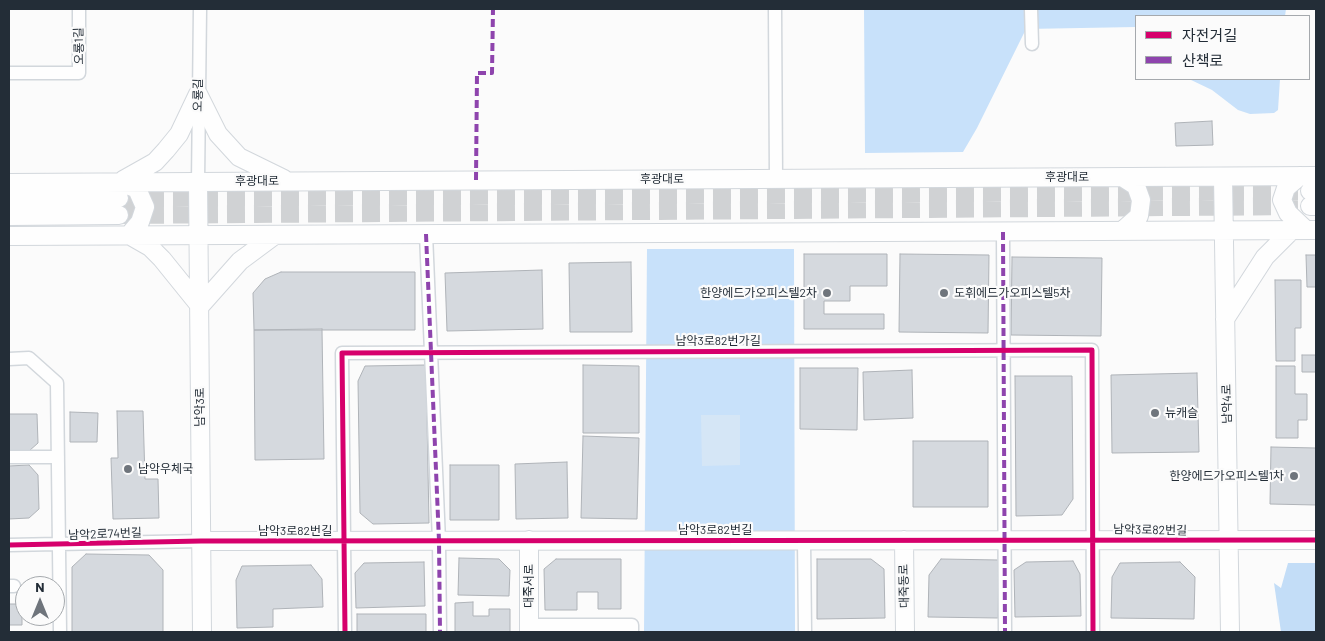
<!DOCTYPE html>
<meta charset="utf-8">
<style>
body{margin:0}
#map{position:relative;width:1325px;height:641px;overflow:hidden;background:#fbfbfb;font-family:Barlow,"Noto Sans KR",sans-serif}
canvas{display:block}
.frame{position:absolute;inset:0;border:10px solid #232d37;pointer-events:none}
.legend{position:absolute;left:1135px;top:15px;width:175px;height:65px;box-sizing:border-box;background:#fbfbfb;border:1px solid #a5a9ad;margin:0;padding:6px 9px;list-style:none;font-size:15px;color:#232d37}
.legend li{display:flex;align-items:center;gap:10px;height:25px}
.legend b{width:25px;border:1px solid #a5a9ad}
.north{position:absolute;left:15px;top:576px;width:50px;height:50px;box-sizing:border-box;background:#fbfbfb;border:1px solid #a5a9ad;border-radius:50%;rotate:0deg;font-size:14px;font-weight:700;line-height:20px;text-align:center;color:#232d37}
.north::after{content:'';display:block;margin:auto;width:18px;height:22px;background:#6f757c;clip-path:polygon(50% 0,100% 100%,50% 72%,0 100%)}
</style>
<div id="map">
<canvas width="1325" height="641"></canvas>
<div class="frame"></div>
<ul class="legend">
<li><b style="height:6px;background:#d6006c"></b>자전거길</li>
<li><b style="height:6px;background:#8e44ad"></b>산책로</li>
</ul>
<div class="north">N</div>
</div>
<script>
const ctx = document.querySelector('canvas').getContext('2d');
ctx.lineJoin = 'round';
function fillPath(path, color) {
  ctx.fillStyle = color;
  ctx.fill(path, 'evenodd');
}
function shape(rows) {
  const path = new Path2D();
  for (const r of rows) {
    path.moveTo(r[0], r[1]);
    for (let i = 2; i < r.length; i += 2) path.lineTo(r[i], r[i + 1]);
  }
  return path;
}
function trace(path, color, width, dash) {
  ctx.strokeStyle = color;
  ctx.lineWidth = width;
  ctx.lineCap = dash ? 'butt' : 'round';
  ctx.setLineDash(dash || []);
  ctx.stroke(path);
}
function drawText(font, color, halo, rows, align = 'center') {
  ctx.font = font + ' Barlow,"Noto Sans KR",sans-serif';
  ctx.lineWidth = 4.5;
  ctx.setLineDash([]);
  ctx.textBaseline = 'middle';
  ctx.strokeStyle = halo;
  ctx.fillStyle = color;
  for (const [text, x, y, turn = 0] of rows) {
    ctx.save();
    ctx.translate(x, y);
    ctx.rotate((+turn || 0) * Math.PI / 180);
    ctx.textAlign = isNaN(turn) ? turn : align;
    if (halo) ctx.strokeText(text, 0, 0);
    ctx.fillText(text, 0, 0);
    ctx.restore();
  }
}
fillPath(shape([
 [864,9,1286,9,1285,16,1136,16,1136,27,1026,29,977,128,963,152,865,153],
 [1189,79,1280,79,1278,110,1274,113,1250,114,1238,110,1212,90],
 [647,249,794,249,795,632,644,632]
]), '#c8e1fa');
fillPath(shape([
 [1288,563,1316,563,1316,632,1281,632,1274,583,1281,588]
]), '#c3ddf7');
fillPath(shape([
 [701,415,740,415,740,465,702,466]
]), '#d5e6f6');
const building = shape([
 [1212,121,1213,145,1176,146,1175,123,1212,121],
 [804,254,887,254,887,286,850,286,850,301,824,301,824,314,884,314,884,329,804,329,804,254],
 [900,254,989,255,988,333,899,332,900,254],
 [1306,255,1316,255,1316,287,1307,287,1306,255],
 [1012,257,1102,258,1101,336,1011,335,1012,257],
 [631,262,632,332,570,332,569,263,631,262],
 [542,270,543,329,447,331,445,273,542,270],
 [281,272,415,272,415,330,254,330,253,293,265,279,281,272],
 [1275,280,1301,280,1301,328,1295,328,1295,361,1276,361,1275,280],
 [322,329,324,459,255,460,254,330,322,329],
 [1302,355,1316,355,1316,372,1302,372,1302,355],
 [426,365,429,523,373,524,360,513,358,381,365,366,426,365],
 [583,365,639,366,639,433,583,433,583,365],
 [1276,366,1295,366,1295,394,1307,394,1307,420,1298,420,1298,438,1276,438,1276,366],
 [800,368,858,368,857,430,800,429,800,368],
 [912,370,913,418,864,420,863,372,912,370],
 [1197,373,1199,452,1112,453,1111,375,1197,373],
 [1015,376,1072,376,1073,499,1062,515,1016,516,1015,376],
 [117,411,143,411,145,479,158,479,159,518,113,519,111,458,118,458,117,411],
 [70,412,98,413,97,442,70,442,70,412],
 [9,414,37,414,38,443,29,451,9,451,9,414],
 [583,436,639,438,637,519,581,518,583,436],
 [913,441,988,441,988,507,913,507,913,441],
 [1271,447,1316,448,1316,505,1270,504,1271,447],
 [567,462,568,518,516,519,515,464,567,462],
 [29,465,38,475,39,509,29,518,9,519,9,466,29,465],
 [450,465,499,465,499,520,450,520,450,465],
 [86,554,149,555,163,570,163,632,72,632,72,567,86,554],
 [459,558,499,559,510,570,509,596,458,595,459,558],
 [556,559,621,559,621,609,598,609,598,592,577,592,577,610,545,610,544,569,556,559],
 [817,559,871,559,884,569,885,618,817,619,817,559],
 [941,559,999,560,998,618,928,617,929,575,941,559],
 [1073,561,1080,574,1081,616,1015,617,1014,570,1026,562,1073,561],
 [424,562,425,606,356,608,355,573,364,563,424,562],
 [1180,562,1195,577,1194,619,1111,618,1112,577,1120,563,1180,562],
 [311,565,322,579,323,607,273,609,273,627,237,628,236,580,242,566,311,565],
 [473,602,473,616,489,616,489,609,510,609,510,632,455,632,455,603,473,602],
 [9,604,22,604,22,625,9,625,9,604],
 [357,614,426,614,426,632,357,632,357,614]
]);
fillPath(building, '#d5d9de');
trace(building, '#afb3b8', 1);
trace(shape([
 [119,198,1310,191],
 [119,215,1310,206]
]), '#d0d2d4', 18, [18, 9]);
const street = shape([
 [775,9,776,179],
 [1031,9,1032,44],
 [9,73,79,73,79,9],
 [198,182,200,9],
 [1003,232,1005,632],
 [426,234,439,541,440,632],
 [9,359,29,358,57,383,60,632],
 [9,457,58,457],
 [804,540,805,632],
 [9,545,201,541],
 [9,586,14,586],
 [529,625,632,625,632,632],
 [345,632,342,353,1092,350,1093,632]
]);
const secondary = shape([
 [198,94,218,134,239,157,284,179],
 [1300,176,1286,188,1282,200,1288,213,1306,230],
 [1122,177,1136,186,1141,200,1139,216,1122,231],
 [1223,177,1230,632],
 [123,180,155,162,166,150,179,134,198,94],
 [121,182,137,189,145,207,140,222,129,235,150,247,162,259,200,306,240,261,275,235],
 [198,182,202,632],
 [9,183,1316,176],
 [1310,191,1316,191],
 [9,199,119,198],
 [1310,206,1316,206],
 [9,216,119,215],
 [9,236,1316,230],
 [1225,319,1265,257,1292,230],
 [529,540,529,632],
 [904,540,905,632],
 [201,541,1316,540]
]);
trace(street, '#d2d7dc', 15);
trace(secondary, '#d2d7dc', 20);
trace(street, '#fefefe', 12);
trace(secondary, '#fefefe', 18);
trace(shape([
 [476,180,477,73,492,73,493,9],
 [1003,232,1005,632],
 [426,234,439,541,440,632]
]), '#8e44ad', 4, [8, 4]);
trace(shape([
 [9,545,201,541,1316,540],
 [345,632,342,353,1092,350,1093,632]
]), '#d6006c', 5);
for (const [x, y, r, color] of [
 [827,293,5,"#6f757c"],
 [944,293,5,"#6f757c"],
 [1155,413,5,"#6f757c"],
 [128,469,5,"#6f757c"],
 [1294,476,5,"#6f757c"]
]) {
  const dot = new Path2D();
  dot.arc(x, y, r, 0, 2 * Math.PI);
  ctx.fillStyle = color;
  ctx.fill(dot);
  trace(dot, '#fbfbfb', 2);
}
drawText('12px', '#232d37', '#fbfbfb', [
 ["오룡1길",79,46,-91],
 ["오룡길",198,95,-89],
 ["후광대로",1067,177],
 ["후광대로",662,179],
 ["후광대로",257,181],
 ["남악3로82번가길",718,341],
 ["남악4로",1227,404,-91],
 ["남악3로",200,407,-90],
 ["남악3로82번길",715,530],
 ["남악3로82번길",1150,530,1],
 ["남악3로82번길",295,531],
 ["남악2로74번길",105,534,-2],
 ["대죽서로",529,586,-90],
 ["대죽동로",904,586,-91]
]);
drawText('12px', '#232d37', '#fbfbfb', [
 ["한양에드가오피스텔2차",817,293,"right"],
 ["도휘에드가오피스텔5차",954,293],
 ["뉴캐슬",1165,413],
 ["남악우체국",138,469],
 ["한양에드가오피스텔1차",1284,476,"right"]
], 'left');
</script>
